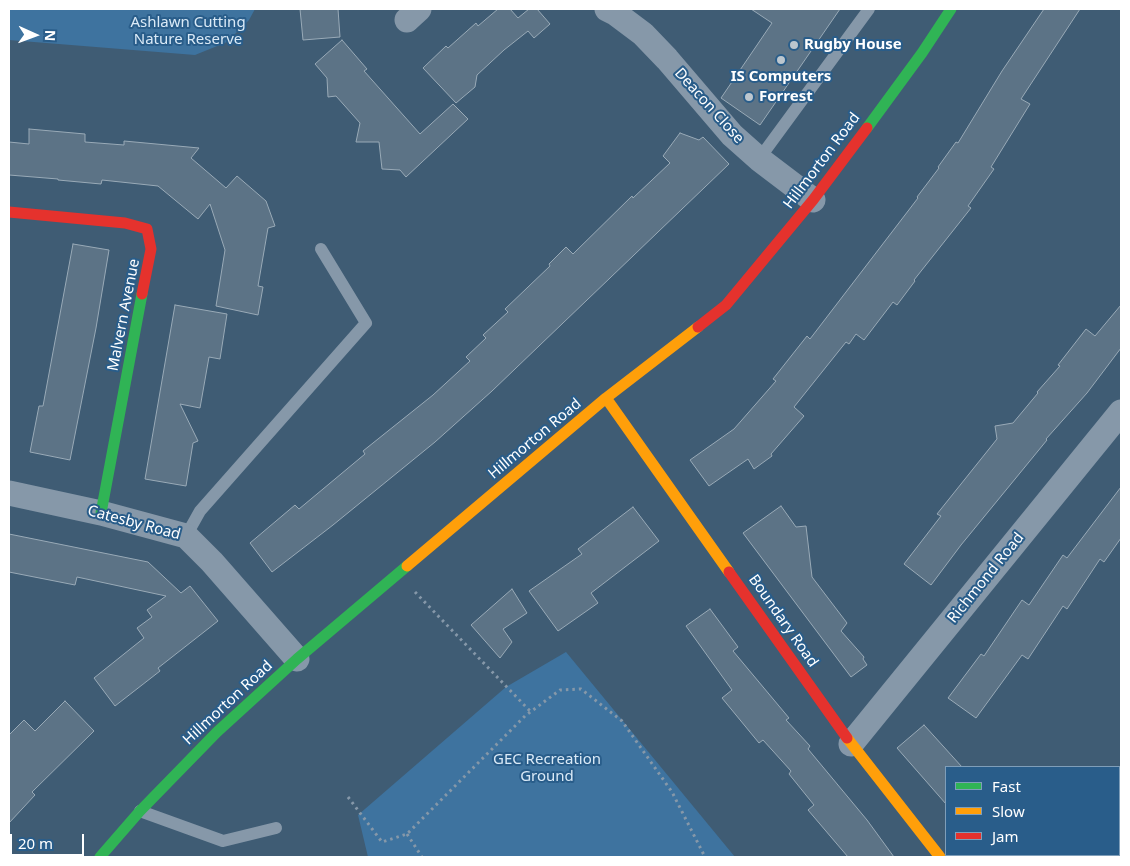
<!DOCTYPE html>
<style>
body{margin:0}
#map{position:relative;width:1130px;height:866px;overflow:hidden;background:#3f5c74;font-family:"Noto Sans",sans-serif}
canvas{display:block}
.frame{position:absolute;inset:0;border:10px solid #fff;pointer-events:none}
.legend{position:absolute;left:945px;top:766px;width:175px;height:90px;box-sizing:border-box;background:#295d8a;border:1px solid #7f9eb9;margin:0;padding:6px 9px;list-style:none;font-size:15px;color:#fff}
.legend li{display:flex;align-items:center;gap:10px;height:25px}
.legend b{width:25px;border:1px solid #7f9eb9}
.north{position:absolute;left:10px;top:10px;width:50px;height:50px;-webkit-text-stroke:4px #295d8a;paint-order:stroke;rotate:92deg;font-size:14px;font-weight:700;line-height:20px;text-align:center;color:#fff}
.north::after{content:'';display:block;margin:auto;width:18px;height:22px;background:#fff;clip-path:polygon(50% 0,100% 100%,50% 72%,0 100%)}
.scale{position:absolute;left:10px;top:834px;width:74px;height:22px;box-sizing:border-box;border:2px solid #fff;border-top:0;padding-left:6px;font-size:15px;line-height:18px;white-space:nowrap;color:#fff;-webkit-text-stroke:4px #295d8a;paint-order:stroke}
</style>
<div id="map">
<canvas width="1130" height="866"></canvas>
<div class="frame"></div>
<ul class="legend">
<li><b style="height:6px;background:#30b455"></b>Fast</li>
<li><b style="height:6px;background:#ff9f0a"></b>Slow</li>
<li><b style="height:6px;background:#e5322d"></b>Jam</li>
</ul>
<div class="north">N</div>
<div class="scale">20 m</div>
</div>
<script>
const ctx = document.querySelector('canvas').getContext('2d');
ctx.lineJoin = 'round';
function fillPath(path, color) {
  ctx.fillStyle = color;
  ctx.fill(path, 'evenodd');
}
function shape(rows) {
  const path = new Path2D();
  for (const r of rows) {
    path.moveTo(r[0], r[1]);
    for (let i = 2; i < r.length; i += 2) path.lineTo(r[i], r[i + 1]);
  }
  return path;
}
function trace(path, color, width, dash) {
  ctx.strokeStyle = color;
  ctx.lineWidth = width;
  ctx.lineCap = dash ? 'butt' : 'round';
  ctx.setLineDash(dash || []);
  ctx.stroke(path);
}
function drawText(font, color, halo, rows, align = 'center') {
  ctx.font = font + ' "Noto Sans",sans-serif';
  ctx.lineWidth = 4;
  ctx.setLineDash([]);
  ctx.textBaseline = 'middle';
  ctx.strokeStyle = halo;
  ctx.fillStyle = color;
  for (const [text, x, y, turn = 0] of rows) {
    ctx.save();
    ctx.translate(x, y);
    ctx.rotate((+turn || 0) * Math.PI / 180);
    ctx.textAlign = isNaN(turn) ? turn : align;
    if (halo) ctx.strokeText(text, 0, 0);
    ctx.fillText(text, 0, 0);
    ctx.restore();
  }
}
fillPath(shape([
 [9,9,255,9,249,20,227,42,195,55,9,40],
 [566,652,735,857,368,857,358,815,506,687]
]), '#3e739f');
const building = shape([
 [300,9,338,9,340,37,303,40,300,9],
 [498,9,510,9,518,18,529,9,537,9,550,24,534,38,528,31,504,50,477,75,475,87,456,103,423,68,446,46,448,48,476,23,478,26,498,9],
 [751,9,840,9,760,125,721,98,772,23,751,9],
 [1044,9,1080,9,1021,99,1030,104,991,167,994,169,968,206,971,208,914,280,915,281,897,305,893,302,864,340,856,334,849,344,846,342,794,407,804,416,771,454,772,456,754,469,748,459,709,486,690,460,734,429,776,381,773,379,807,336,810,339,918,198,917,197,939,168,938,167,956,142,958,143,1002,71,1044,9],
 [342,40,367,69,364,71,420,134,453,104,468,119,406,177,400,170,382,169,379,142,356,142,360,123,336,96,328,97,327,78,315,64,342,40],
 [29,129,85,134,85,142,124,145,124,141,199,148,191,158,226,188,237,176,266,201,275,226,268,228,258,286,263,287,258,315,216,306,225,250,210,204,198,219,158,186,102,180,101,184,58,180,58,179,9,175,9,142,29,144,29,129],
 [680,133,699,140,703,137,729,164,492,391,435,442,333,525,272,572,250,543,295,505,299,509,365,454,363,451,433,395,470,361,466,357,486,338,483,335,508,312,505,309,550,266,549,264,566,247,573,254,632,196,633,198,670,163,663,156,680,133],
 [73,244,109,250,96,328,70,460,30,452,39,406,43,406,73,244],
 [175,305,227,314,220,359,209,357,200,408,180,404,198,441,193,443,186,486,145,479,175,305],
 [1121,305,1121,348,1087,393,1046,439,1047,440,961,545,931,585,904,564,941,516,937,514,997,439,995,426,1013,423,1038,393,1037,392,1060,366,1058,365,1086,329,1095,336,1121,305],
 [1121,487,1121,538,1104,562,1100,559,1067,609,1063,606,1028,659,1022,655,976,718,948,698,981,654,984,656,1022,600,1029,605,1063,555,1067,558,1121,487],
 [781,506,796,527,806,526,812,577,847,623,841,631,864,657,863,659,867,665,851,677,743,533,781,506],
 [633,507,659,541,591,593,598,603,558,631,529,591,582,554,578,549,633,507],
 [9,534,148,562,181,593,190,586,218,621,158,668,160,671,115,706,94,678,144,638,137,628,152,617,147,610,166,596,77,577,75,585,9,572,9,534],
 [512,589,527,613,503,629,512,642,500,658,471,625,512,589],
 [710,609,738,647,733,651,789,718,786,720,810,746,808,749,867,820,894,857,848,857,808,810,814,805,789,774,791,771,763,740,759,743,722,698,732,690,686,626,710,609],
 [65,701,94,731,32,792,35,795,9,823,9,735,24,720,35,731,65,701],
 [924,725,962,767,946,767,946,804,897,748,924,725]
]);
fillPath(building, '#5c7386');
trace(building, '#99aab7', 1);
trace(shape([
 [415,592,530,711],
 [348,797,382,842,407,834,525,716,560,690,581,689,622,721,672,792,705,857],
 [407,834,422,857]
]), '#8698a9', 3, [2.5, 4]);
trace(shape([
 [759,159,869,9],
 [186,536,200,511,366,323,321,249],
 [140,811,223,841,276,828]
]), '#8698a9', 12);
trace(shape([
 [607,9,615,13,643,34,667,59,732,135,759,159,813,200],
 [407,20,419,9],
 [9,493,101,513,186,536,212,562,297,659],
 [851,744,1121,412]
]), '#8698a9', 25);
trace(shape([
 [867,128,922,53,951,9],
 [101,513,142,294],
 [100,857,140,811,217,732,297,659,407,566]
]), '#30b455', 11);
trace(shape([
 [606,398,729,572],
 [407,566,606,398,698,327],
 [847,738,940,857]
]), '#ff9f0a', 11);
trace(shape([
 [9,212,125,223,147,229,151,249,142,294],
 [698,327,726,305,813,200,867,128],
 [729,572,847,738]
]), '#e5322d', 11);
for (const [x, y, r, color] of [
 [794,45,5,"#bcc6ce"],
 [781,60,5,"#bcc6ce"],
 [749,97,5,"#bcc6ce"]
]) {
  const dot = new Path2D();
  dot.arc(x, y, r, 0, 2 * Math.PI);
  ctx.fillStyle = color;
  ctx.fill(dot);
  trace(dot, '#295d8a', 2);
}
drawText('15px', '#daeaf7', '#295d8a', [
 ["Ashlawn Cutting",188,23],
 ["Nature Reserve",188,40],
 ["GEC Recreation",547,760],
 ["Ground",547,777]
]);
drawText('bold 15px', '#fff', '#295d8a', [
 ["Rugby House",804,45],
 ["IS Computers",781,77,"center"],
 ["Forrest",759,97]
], 'left');
drawText('15px', '#fff', '#295d8a', [
 ["Deacon Close",709,106,48],
 ["Hillmorton Road",822,161,-53],
 ["Malvern Avenue",124,315,-79],
 ["Hillmorton Road",535,439,-40],
 ["Catesby Road",134,523,15],
 ["Richmond Road",986,578,-51],
 ["Boundary Road",783,621,55],
 ["Hillmorton Road",228,703,-43]
]);
</script>
